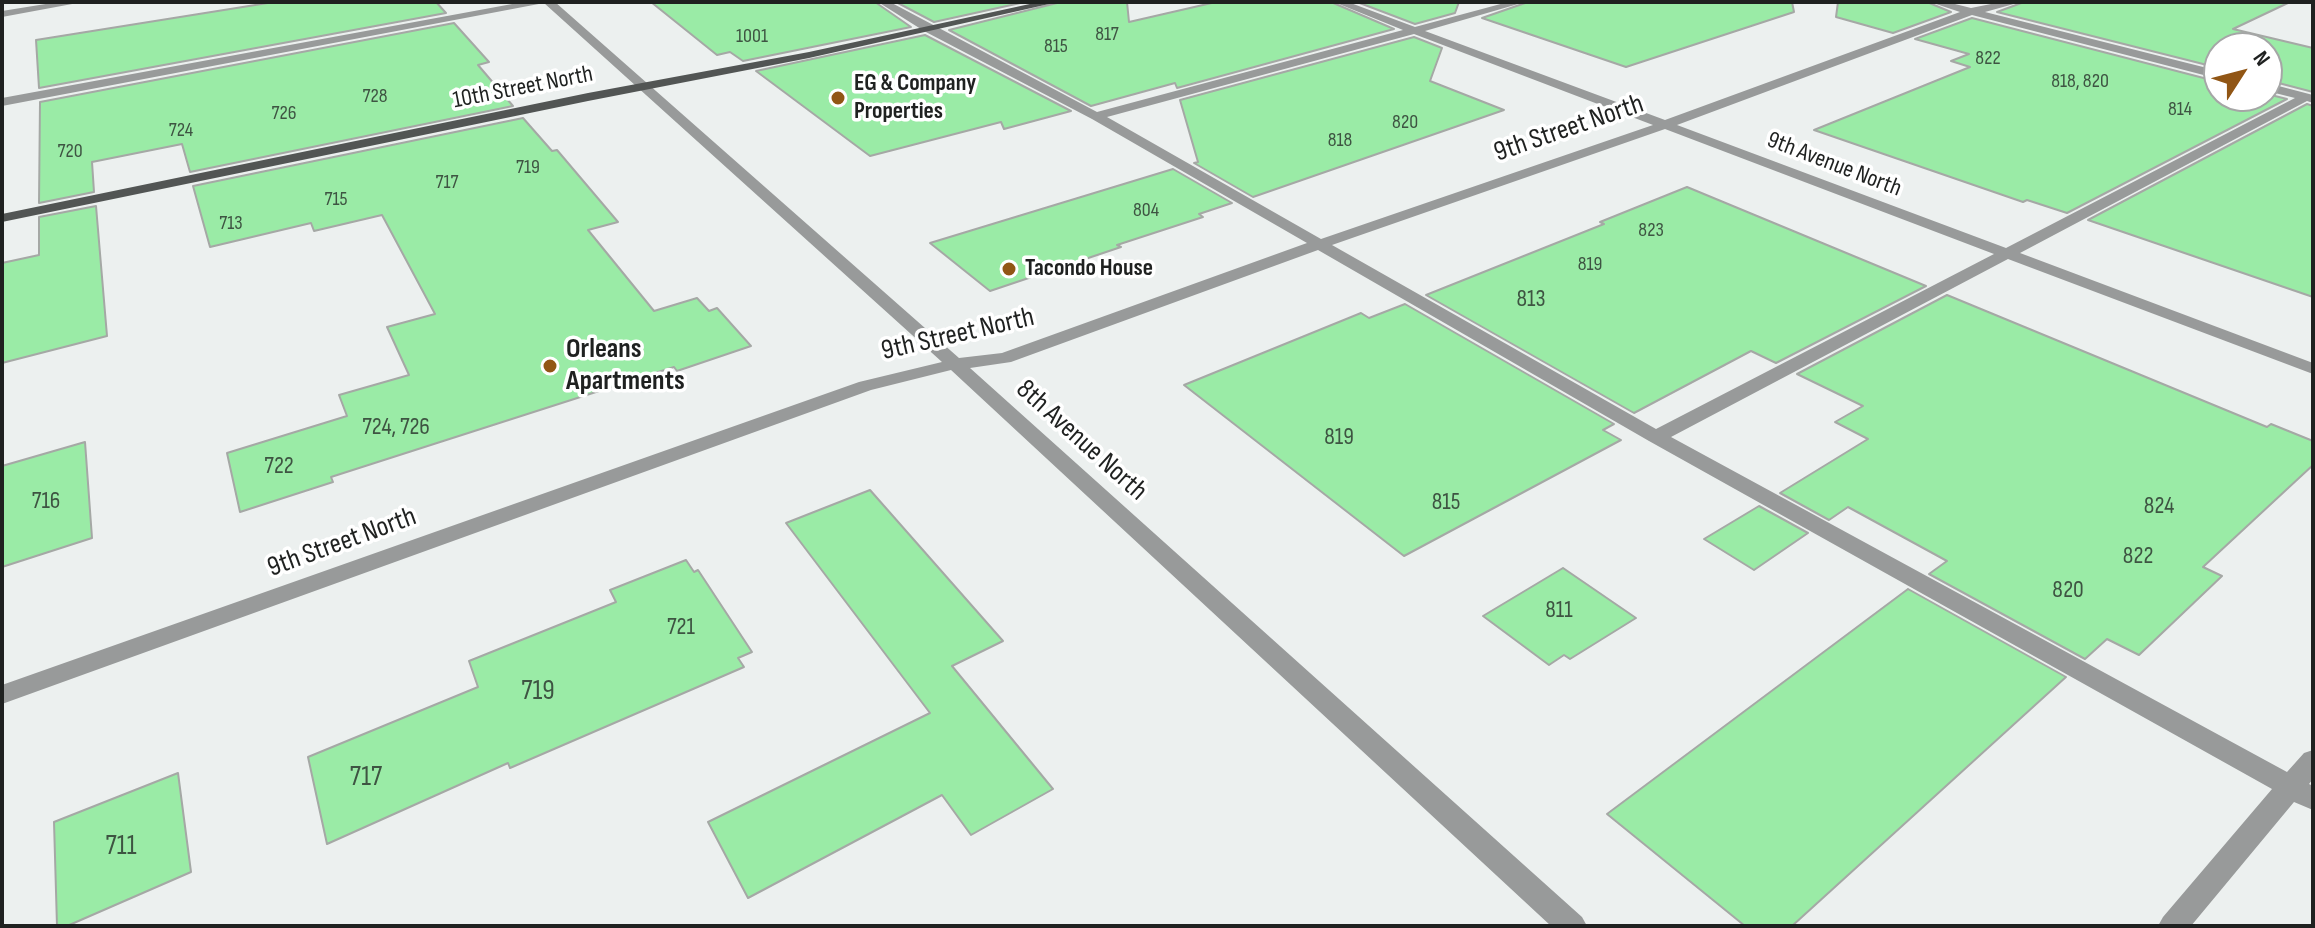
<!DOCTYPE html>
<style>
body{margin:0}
#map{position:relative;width:2315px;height:928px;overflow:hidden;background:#ecf0ef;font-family:"Sofia Sans Condensed",sans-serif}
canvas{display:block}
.frame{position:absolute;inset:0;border:4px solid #1f2120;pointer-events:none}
.north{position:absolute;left:2203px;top:32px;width:80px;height:80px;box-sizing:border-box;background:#fff;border:2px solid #a5a6a6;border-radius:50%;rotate:54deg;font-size:22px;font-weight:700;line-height:32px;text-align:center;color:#1f2120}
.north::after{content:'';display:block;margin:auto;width:28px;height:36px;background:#915615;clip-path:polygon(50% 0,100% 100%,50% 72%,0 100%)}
</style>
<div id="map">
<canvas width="2315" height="928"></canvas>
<div class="frame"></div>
<div class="north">N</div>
</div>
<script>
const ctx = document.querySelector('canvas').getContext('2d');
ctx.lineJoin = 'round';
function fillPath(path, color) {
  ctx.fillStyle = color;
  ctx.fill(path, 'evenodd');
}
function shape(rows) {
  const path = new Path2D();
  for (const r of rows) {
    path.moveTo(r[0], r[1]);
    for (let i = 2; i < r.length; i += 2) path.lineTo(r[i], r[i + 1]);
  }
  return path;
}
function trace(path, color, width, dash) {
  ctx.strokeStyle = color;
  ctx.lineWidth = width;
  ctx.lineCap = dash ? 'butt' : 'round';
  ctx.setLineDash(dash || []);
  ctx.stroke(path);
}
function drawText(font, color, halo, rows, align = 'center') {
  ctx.font = font + ' "Sofia Sans Condensed",sans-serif';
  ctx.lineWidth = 7;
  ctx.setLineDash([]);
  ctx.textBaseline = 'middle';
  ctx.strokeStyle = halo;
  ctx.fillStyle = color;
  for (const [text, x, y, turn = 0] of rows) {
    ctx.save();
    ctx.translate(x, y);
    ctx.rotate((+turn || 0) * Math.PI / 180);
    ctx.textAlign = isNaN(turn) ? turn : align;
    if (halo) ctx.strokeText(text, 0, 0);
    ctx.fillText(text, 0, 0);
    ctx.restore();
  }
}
const building = shape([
 [274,2,436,2,446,13,39,88,36,40,274,2],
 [651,2,875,2,911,27,743,61,730,52,717,55,651,2],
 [896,2,1025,2,934,22,896,2],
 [1061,2,1127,2,1129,22,1216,2,1331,2,1394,29,1177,88,1175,83,1091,106,949,30,1061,2],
 [1357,2,1459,2,1455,13,1415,24,1357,2],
 [1528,2,1792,2,1794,12,1626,67,1482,18,1528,2],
 [1838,2,1927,2,1951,12,1893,33,1836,17,1838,2],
 [2024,2,2290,2,2233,29,2313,48,2313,92,2267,80,2267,48,2219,48,2219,68,1997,12,2024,2],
 [1972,18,2219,82,2219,96,2267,94,2287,99,2067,213,2027,200,2023,202,1814,130,1970,67,1951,61,1969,54,1915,39,1972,18],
 [454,23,489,62,478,65,513,106,190,172,182,144,92,162,94,192,39,203,40,102,454,23],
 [925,35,1071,111,1004,129,1001,122,870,156,756,71,925,35],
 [1414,37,1442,48,1430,81,1504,110,1253,197,1194,163,1198,162,1180,100,1414,37],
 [2307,104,2313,106,2313,297,2088,220,2307,104],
 [523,118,552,151,557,150,618,222,588,230,654,311,697,298,709,311,717,308,751,346,677,371,674,367,331,477,333,482,240,512,227,453,347,416,339,395,409,375,387,327,435,314,382,215,314,231,311,223,210,247,193,186,523,118],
 [1173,169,1232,203,1199,214,1203,217,1117,245,1121,247,990,291,930,243,1173,169],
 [1687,187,1926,286,1776,363,1751,351,1634,413,1426,295,1604,224,1600,222,1687,187],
 [96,206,107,336,2,363,2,263,39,255,39,217,96,206],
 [1947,295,2267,427,2271,424,2313,441,2313,465,2203,567,2222,576,2139,655,2107,639,2085,659,1929,574,1947,561,1848,507,1829,520,1780,493,1868,439,1835,422,1863,406,1797,374,1947,295],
 [1405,304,1614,424,1603,430,1621,440,1404,556,1184,385,1361,313,1369,318,1405,304],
 [85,442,92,538,2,567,2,466,85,442],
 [870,490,1003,641,952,666,1053,789,971,835,942,795,748,898,708,822,930,713,786,523,870,490],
 [1759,506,1808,533,1754,570,1704,539,1759,506],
 [686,560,694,572,698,570,752,652,738,658,744,667,510,768,508,763,327,844,308,757,478,687,469,661,616,602,610,590,686,560],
 [1563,568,1636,618,1570,659,1564,655,1549,665,1483,616,1563,568],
 [1908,589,2066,677,1792,926,1745,926,1607,814,1908,589],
 [178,773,191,872,67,926,57,926,54,822,178,773]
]);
fillPath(building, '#9aeba6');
trace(building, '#a5a8a5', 2);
fillPath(shape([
 [58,2,83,2,2,17,2,11,58,2],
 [523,2,555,2,959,358,1002,353,1307,243,1092,119,924,31,878,2,890,2,1097,112,1403,30,1334,2,1348,2,1415,27,1508,2,1525,2,1425,31,1665,120,1960,12,1930,2,1947,2,1971,8,2001,2,2021,2,1985,12,2219,71,2219,79,1972,15,1677,125,2006,248,2295,98,2267,91,2267,83,2313,95,2313,103,2307,101,2020,253,2313,363,2313,374,2008,259,1671,437,2287,772,2304,753,2313,750,2313,779,2309,784,2313,786,2313,810,2294,802,2191,926,2158,926,2163,917,2272,789,1649,441,1318,250,1011,362,970,368,1582,917,1587,926,1551,926,951,370,871,390,2,704,2,685,859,382,942,362,544,3,2,106,2,98,523,2],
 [1414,34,1653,125,1321,239,1107,117,1414,34],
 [1665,129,1994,254,1656,429,1332,245,1665,129]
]), '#989a9a');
fillPath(shape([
 [1039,2,1058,2,809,58,588,101,2,222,2,214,588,93,809,52,1039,2]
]), '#525554');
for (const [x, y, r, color] of [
 [838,98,8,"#915615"],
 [1009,269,8,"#915615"],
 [550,366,8,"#915615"]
]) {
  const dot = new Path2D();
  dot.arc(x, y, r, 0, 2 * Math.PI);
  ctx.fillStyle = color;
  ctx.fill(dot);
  trace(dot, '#fff', 3);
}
drawText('20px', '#3e5442', null, [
 ["817",1107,35],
 ["1001",752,37],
 ["815",1056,47],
 ["822",1988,59],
 ["818, 820",2080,82],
 ["728",375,97],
 ["814",2180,110],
 ["726",284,114],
 ["820",1405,123],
 ["724",181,131],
 ["818",1340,141],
 ["720",70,152],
 ["719",528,168],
 ["717",447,183],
 ["715",336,200],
 ["804",1146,211],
 ["713",231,224],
 ["823",1651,231],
 ["819",1590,265]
]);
drawText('bold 24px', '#1f2120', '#fff', [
 ["EG & Company",854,84],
 ["Properties",854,112],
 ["Tacondo House",1025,269]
], 'left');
drawText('24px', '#1f2120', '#fff', [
 ["10th Street North",523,88,-11],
 ["9th Avenue North",1834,165,21]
]);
drawText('24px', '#3e5442', null, [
 ["813",1531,300],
 ["724, 726",396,428],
 ["819",1339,438],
 ["722",279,467],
 ["716",46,502],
 ["815",1446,503],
 ["824",2159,507],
 ["822",2138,557],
 ["820",2068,591],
 ["811",1559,611],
 ["721",681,628]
]);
drawText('28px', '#1f2120', '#fff', [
 ["9th Street North",1569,129,-19],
 ["9th Street North",958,335,-13],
 ["8th Avenue North",1081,441,42],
 ["9th Street North",342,543,-20]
]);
drawText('bold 28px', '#1f2120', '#fff', [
 ["Orleans",566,350],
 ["Apartments",566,382]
], 'left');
drawText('28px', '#3e5442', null, [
 ["719",538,692],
 ["717",366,778],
 ["711",121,847]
]);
</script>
